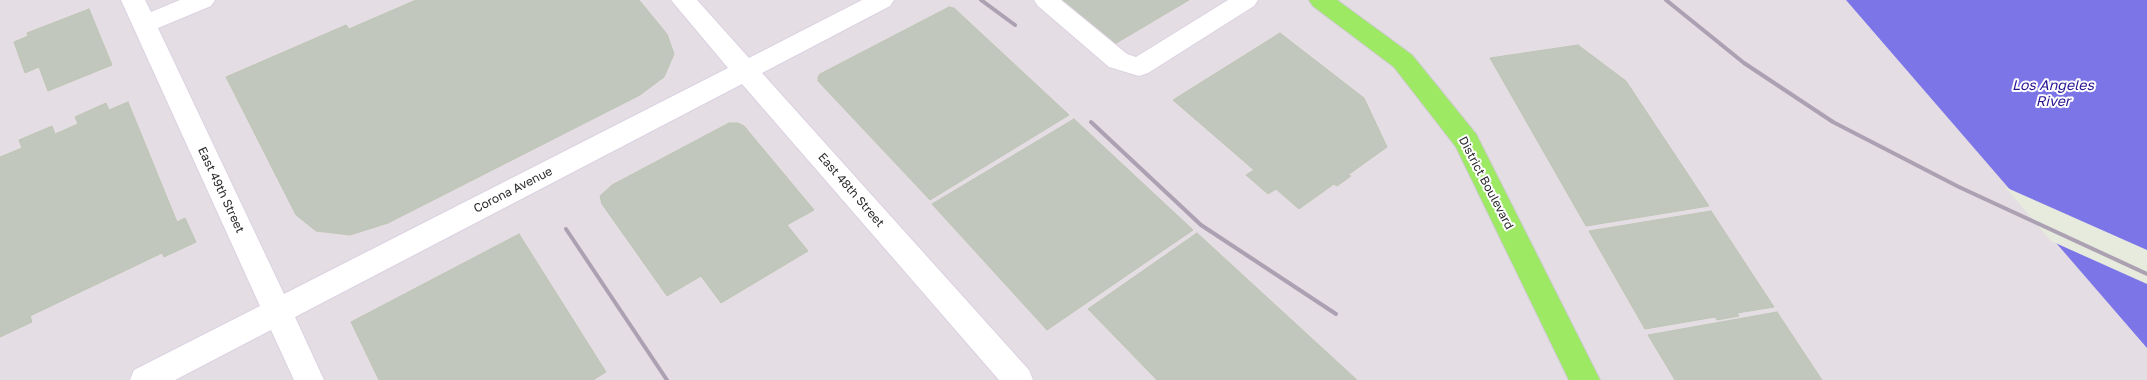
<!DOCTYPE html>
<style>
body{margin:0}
canvas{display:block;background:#e6ebdd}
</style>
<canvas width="2147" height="380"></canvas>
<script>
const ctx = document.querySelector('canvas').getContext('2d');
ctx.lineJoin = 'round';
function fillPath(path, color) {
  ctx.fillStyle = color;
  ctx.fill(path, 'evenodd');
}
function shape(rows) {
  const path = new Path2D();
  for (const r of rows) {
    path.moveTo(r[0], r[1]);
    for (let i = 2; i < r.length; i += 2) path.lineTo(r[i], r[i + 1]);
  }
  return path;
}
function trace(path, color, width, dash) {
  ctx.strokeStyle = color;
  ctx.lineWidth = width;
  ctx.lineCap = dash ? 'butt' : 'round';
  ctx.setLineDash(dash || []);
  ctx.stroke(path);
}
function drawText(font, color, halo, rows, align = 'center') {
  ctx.font = font + ' "Golos Text",sans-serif';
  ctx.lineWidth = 4;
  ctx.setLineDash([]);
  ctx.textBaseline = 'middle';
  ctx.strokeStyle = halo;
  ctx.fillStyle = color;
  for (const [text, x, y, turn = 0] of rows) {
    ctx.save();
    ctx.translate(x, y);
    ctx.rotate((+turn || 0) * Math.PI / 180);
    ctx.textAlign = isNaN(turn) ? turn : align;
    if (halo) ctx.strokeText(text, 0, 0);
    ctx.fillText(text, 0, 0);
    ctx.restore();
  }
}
fillPath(shape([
 [0,0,2147,0,2147,380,0,380]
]), '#e4dde3');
fillPath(shape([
 [1846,0,2147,0,2147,348]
]), '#7c75e8');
fillPath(shape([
 [2005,187,2147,250,2147,284,2051,241]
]), '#e6ebdd');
const building = shape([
 [416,0,639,0,667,34,674,54,664,77,640,95,388,223,350,235,316,231,296,215,226,77,346,25,349,29,416,0],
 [1061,0,1189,0,1113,45,1061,0],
 [949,7,954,8,1069,115,930,200,818,81,818,77,820,74,949,7],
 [89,9,112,65,48,91,39,67,25,73,14,42,28,36,27,33,89,9],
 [1280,33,1364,98,1387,147,1348,175,1351,176,1337,186,1334,184,1299,209,1276,189,1268,194,1246,175,1254,170,1173,100,1280,33],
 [1578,45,1626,81,1709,206,1586,226,1490,58,1578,45],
 [128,102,177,222,185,218,196,242,164,257,162,253,30,316,32,322,0,337,0,157,22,148,19,140,52,126,55,134,78,124,75,117,106,103,109,110,128,102],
 [1074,119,1193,230,1047,330,932,204,1074,119],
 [729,123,738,123,744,126,814,210,787,225,808,251,721,303,701,276,667,296,602,204,600,196,612,185,729,123],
 [1711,211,1774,307,1737,313,1739,316,1717,320,1715,317,1645,329,1589,231,1711,211],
 [1197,233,1357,380,1157,380,1088,309,1197,233],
 [519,234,606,372,593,380,379,380,351,322,519,234],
 [1777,312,1822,380,1675,380,1648,335,1777,312]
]);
fillPath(building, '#c1c7bc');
trace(building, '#bfc6b6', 1);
const minor = shape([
 [121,0,145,0,151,12,180,0,215,0,211,6,158,28,284,294,728,68,671,0,697,0,749,58,862,0,894,0,890,6,762,73,1029,370,1033,380,999,380,742,84,295,317,324,380,294,380,271,330,175,380,130,380,134,370,260,306,121,0],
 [1034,0,1061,0,1127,54,1136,57,1228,0,1258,0,1254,6,1148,73,1139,76,1109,67,1038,6,1034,0]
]);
const major = shape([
 [1309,0,1337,0,1412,55,1476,134,1600,380,1569,380,1456,147,1394,67,1313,6,1309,0]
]);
trace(minor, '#dcd2e2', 2);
trace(major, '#ccc', 2);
fillPath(minor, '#fff');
fillPath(major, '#9de964');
trace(shape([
 [981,0,1015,25],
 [1666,0,1744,63,1833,122,1959,187,2147,274],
 [1091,122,1201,225,1336,314],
 [566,229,667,380]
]), '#aca0b3', 4);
drawText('12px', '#2a2a2a', '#fff', [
 ["District Boulevard",1486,183,62],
 ["East 49th Street",221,190,65],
 ["Corona Avenue",513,190,-27],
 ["East 48th Street",851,190,49]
]);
drawText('italic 14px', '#271493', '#fff', [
 ["Los Angeles",2053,86],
 ["River",2053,102]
]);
</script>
